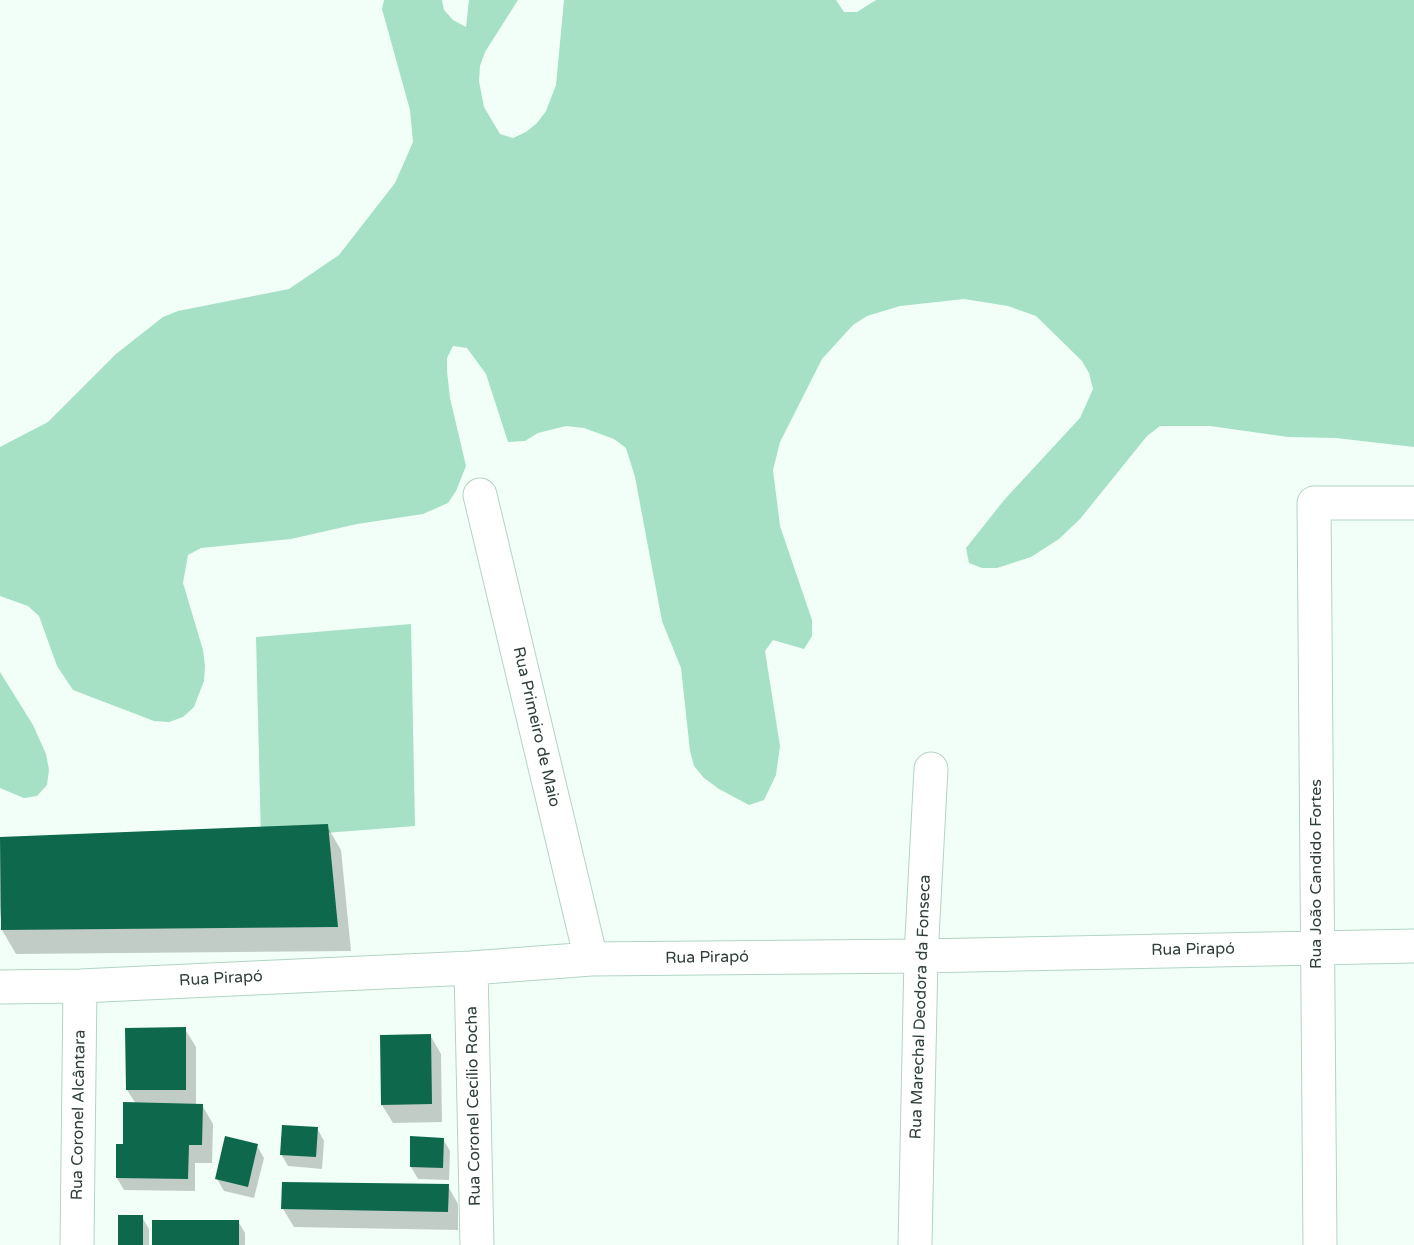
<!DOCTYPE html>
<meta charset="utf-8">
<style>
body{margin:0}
canvas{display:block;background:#f1fff8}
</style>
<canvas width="1414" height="1245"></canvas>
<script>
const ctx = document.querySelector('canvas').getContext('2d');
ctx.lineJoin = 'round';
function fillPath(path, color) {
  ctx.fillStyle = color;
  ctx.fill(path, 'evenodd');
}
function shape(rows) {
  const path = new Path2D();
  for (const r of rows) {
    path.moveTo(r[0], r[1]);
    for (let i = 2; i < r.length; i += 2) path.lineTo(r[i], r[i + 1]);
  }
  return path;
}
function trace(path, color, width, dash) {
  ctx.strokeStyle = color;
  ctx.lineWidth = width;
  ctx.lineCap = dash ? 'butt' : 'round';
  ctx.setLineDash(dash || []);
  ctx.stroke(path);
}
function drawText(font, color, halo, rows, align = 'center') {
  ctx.font = font + ' "Varela Round",sans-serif';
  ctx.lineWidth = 6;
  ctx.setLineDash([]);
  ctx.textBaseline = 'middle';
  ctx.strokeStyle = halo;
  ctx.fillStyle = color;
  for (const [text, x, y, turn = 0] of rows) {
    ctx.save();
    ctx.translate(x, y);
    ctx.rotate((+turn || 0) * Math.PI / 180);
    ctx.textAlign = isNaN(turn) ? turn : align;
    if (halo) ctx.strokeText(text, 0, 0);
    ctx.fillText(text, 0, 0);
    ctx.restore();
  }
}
fillPath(shape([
 [384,0,442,0,444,10,453,20,466,27,469,0,518,0,485,52,480,66,479,81,484,107,500,134,513,138,526,132,537,123,546,111,556,85,564,0,836,0,844,12,857,12,876,0,1414,0,1414,447,1336,438,1288,437,1210,426,1160,426,1147,436,1080,519,1059,539,1031,557,997,568,982,568,969,563,966,548,1005,499,1080,418,1093,389,1089,373,1082,361,1036,316,1008,306,964,299,900,306,867,316,853,325,822,359,780,442,773,470,780,526,812,620,812,636,804,649,773,640,765,651,780,746,776,775,764,800,749,805,719,789,704,778,694,766,690,751,681,668,662,621,635,477,626,448,614,439,584,428,566,426,538,433,525,441,508,442,486,374,467,348,453,346,447,358,447,371,450,398,466,466,456,491,448,503,423,514,357,524,291,539,201,548,188,555,183,583,203,650,205,666,204,681,194,707,183,717,169,722,154,721,73,690,57,666,39,616,28,606,0,596,0,447,48,422,116,354,163,317,178,311,289,289,339,255,395,183,413,142,410,110,382,9],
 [411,624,415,826,261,838,256,637],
 [0,672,33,725,46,754,49,770,47,785,37,796,24,798,0,788]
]), '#a6e1c6');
fillPath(shape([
 [327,826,341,850,351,951,16,954,2,930,0,907,0,838],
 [185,1029,196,1047,196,1105,202,1105,213,1124,212,1163,195,1163,195,1191,124,1190,117,1178,136,1104,127,1090],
 [430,1035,441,1054,442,1122,393,1123,382,1105],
 [317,1128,324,1141,322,1169,288,1166,281,1154],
 [443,1139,450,1151,449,1180,418,1179,411,1167],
 [257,1146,264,1158,254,1198,224,1191,217,1179],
 [448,1186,458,1204,458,1230,294,1227,283,1209],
 [142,1217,149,1229,149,1245,119,1245],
 [238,1221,245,1233,245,1245,154,1245]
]), '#0003');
fillPath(shape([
 [328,824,338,927,1,930,0,837],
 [186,1027,186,1090,126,1090,125,1028],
 [431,1034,432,1104,381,1105,380,1035],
 [123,1102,203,1104,202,1145,189,1145,188,1179,116,1178,116,1144,123,1144],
 [282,1125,318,1127,316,1157,280,1155],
 [225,1136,258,1144,248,1187,215,1179],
 [410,1136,444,1138,443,1168,410,1167],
 [282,1182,449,1184,448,1212,281,1209],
 [118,1215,143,1215,143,1245,118,1245],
 [152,1220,239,1220,239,1245,152,1245]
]), '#0e694c');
const minor = shape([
 [480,495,591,959],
 [471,968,477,1245],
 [0,987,80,986,471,968,591,959,921,956,1414,946],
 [77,1245,80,986],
 [915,1245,921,956,931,769],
 [1320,1245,1314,503,1414,503]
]);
trace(minor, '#b2d4c4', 35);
trace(minor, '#fff', 33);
drawText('16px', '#313f39', '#fff', [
 ["Rua Primeiro de Maio",536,727,77],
 ["Rua João Candido Fortes",1317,874,-90],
 ["Rua Pirapó",1193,950,-1],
 ["Rua Pirapó",707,958,-1],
 ["Rua Pirapó",221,979,-3],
 ["Rua Marechal Deodora da Fonseca",921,1007,-88],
 ["Rua Coronel Cecílio Rocha",474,1106,-91],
 ["Rua Coronel Alcântara",79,1115,-89]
]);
</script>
